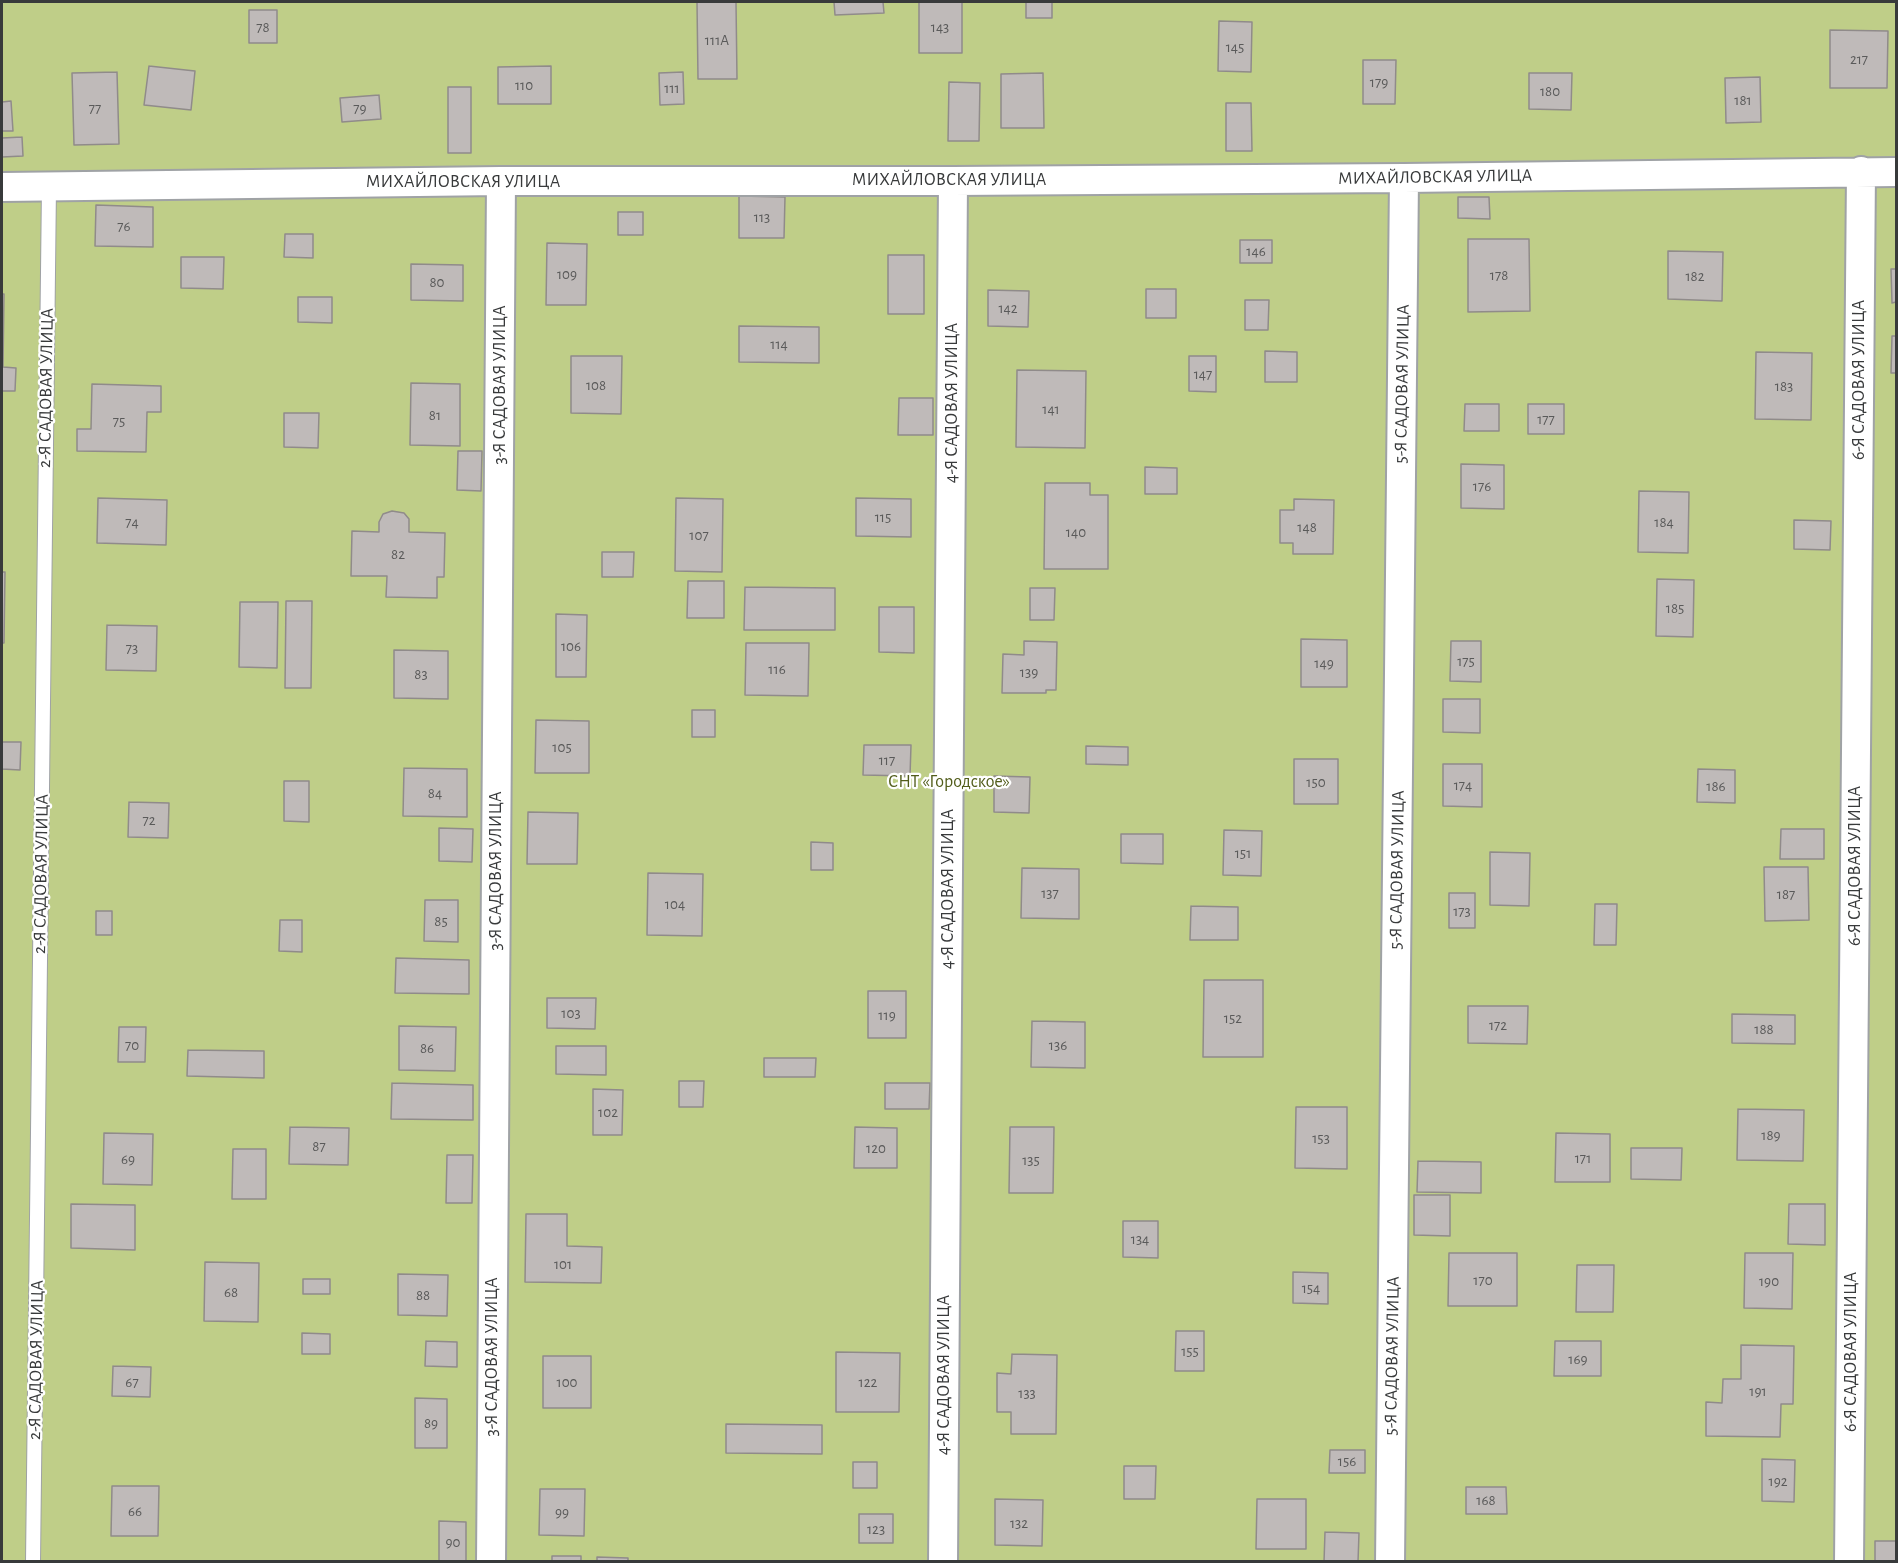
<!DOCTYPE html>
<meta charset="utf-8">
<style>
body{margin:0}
#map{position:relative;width:1898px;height:1563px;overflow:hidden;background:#ecf0f3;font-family:"Alegreya Sans",sans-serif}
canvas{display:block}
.frame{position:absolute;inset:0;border:3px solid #383a3b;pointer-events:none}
</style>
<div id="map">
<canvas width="1898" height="1563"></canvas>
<div class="frame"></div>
</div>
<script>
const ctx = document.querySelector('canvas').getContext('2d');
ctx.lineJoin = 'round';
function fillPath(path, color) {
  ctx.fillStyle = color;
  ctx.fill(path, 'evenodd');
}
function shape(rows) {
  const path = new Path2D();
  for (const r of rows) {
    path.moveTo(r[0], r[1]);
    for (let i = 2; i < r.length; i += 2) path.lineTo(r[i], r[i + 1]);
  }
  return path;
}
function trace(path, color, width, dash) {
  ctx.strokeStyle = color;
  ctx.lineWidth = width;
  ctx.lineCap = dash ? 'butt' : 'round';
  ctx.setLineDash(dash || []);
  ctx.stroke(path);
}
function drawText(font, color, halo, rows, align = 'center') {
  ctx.font = font + ' "Alegreya Sans",sans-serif';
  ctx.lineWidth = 4.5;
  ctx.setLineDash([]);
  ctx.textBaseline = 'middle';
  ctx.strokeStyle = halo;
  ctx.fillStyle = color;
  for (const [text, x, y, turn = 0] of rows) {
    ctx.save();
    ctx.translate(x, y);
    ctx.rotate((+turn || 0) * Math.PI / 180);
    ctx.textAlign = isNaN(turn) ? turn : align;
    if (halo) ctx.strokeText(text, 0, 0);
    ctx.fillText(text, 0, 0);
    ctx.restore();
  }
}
fillPath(shape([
 [2,2,1896,2,1896,1561,2,1561]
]), '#bfce88');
const building = shape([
 [697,2,736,2,737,79,698,79,697,2],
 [834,2,883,2,884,13,835,15,834,2],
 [919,2,962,2,962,53,919,53,919,2],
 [1026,2,1052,2,1052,18,1026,18,1026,2],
 [249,10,277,10,277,43,249,43,249,10],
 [1219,21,1252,22,1251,72,1218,71,1219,21],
 [1830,30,1888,31,1887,88,1830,88,1830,30],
 [1363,60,1396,60,1395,104,1363,104,1363,60],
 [149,66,195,71,191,110,144,105,149,66],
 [551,66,551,104,498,104,498,67,551,66],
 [117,72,119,144,74,145,72,73,117,72],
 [683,72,684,104,660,105,659,73,683,72],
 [1043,73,1044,128,1001,128,1001,74,1043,73],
 [1529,73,1572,73,1571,110,1529,109,1529,73],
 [1760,77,1761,122,1726,123,1725,78,1760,77],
 [949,82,980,83,979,141,948,141,949,82],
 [448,87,471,87,471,153,448,153,448,87],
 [379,95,381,119,342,122,340,98,379,95],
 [11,101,13,131,2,131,2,102,11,101],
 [1226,103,1251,103,1252,151,1226,151,1226,103],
 [22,137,23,156,2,157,2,138,22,137],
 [739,196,785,197,784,238,739,238,739,196],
 [1458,197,1489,197,1490,219,1458,218,1458,197],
 [96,205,153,207,153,247,95,246,96,205],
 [618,212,643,212,643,235,618,235,618,212],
 [285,234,313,234,313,258,284,257,285,234],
 [1468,239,1529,239,1530,311,1468,312,1468,239],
 [1240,240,1272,240,1272,263,1240,263,1240,240],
 [547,243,587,244,586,305,546,305,547,243],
 [1668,251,1723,252,1722,301,1668,299,1668,251],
 [888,255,924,255,924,314,888,314,888,255],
 [181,257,224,257,223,289,181,288,181,257],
 [411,264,463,265,463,301,411,300,411,264],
 [1891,269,1896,269,1896,302,1892,303,1891,269],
 [1146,289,1176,289,1176,318,1146,318,1146,289],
 [988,290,1029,291,1028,327,988,326,988,290],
 [2,294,4,294,3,367,16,368,15,391,2,391,2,294],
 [298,297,332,297,332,323,298,322,298,297],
 [1245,300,1269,300,1268,330,1245,330,1245,300],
 [739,326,819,327,819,363,739,362,739,326],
 [1892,336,1896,336,1896,373,1891,373,1892,336],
 [1265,351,1297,352,1297,382,1265,382,1265,351],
 [1756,352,1812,353,1811,420,1755,419,1756,352],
 [571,356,622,356,621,414,571,413,571,356],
 [1189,356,1216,356,1216,392,1189,391,1189,356],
 [1017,370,1086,371,1085,448,1016,447,1017,370],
 [411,383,460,384,460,446,410,445,411,383],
 [92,384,161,386,161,412,147,412,146,452,77,451,77,429,91,429,92,384],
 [899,398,933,398,933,435,898,435,899,398],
 [1465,404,1499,404,1499,431,1464,431,1465,404],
 [1528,404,1564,404,1564,434,1528,434,1528,404],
 [284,413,319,413,318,448,284,447,284,413],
 [458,451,482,451,481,491,457,490,458,451],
 [1461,464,1504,465,1504,509,1461,508,1461,464],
 [1145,467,1177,468,1177,494,1145,494,1145,467],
 [1045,483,1090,483,1090,495,1108,495,1108,569,1044,569,1045,483],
 [1639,491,1689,492,1688,553,1638,552,1639,491],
 [98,498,167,500,166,545,97,543,98,498],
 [676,498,723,499,722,572,675,571,676,498],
 [856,498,911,499,911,537,856,536,856,498],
 [1294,499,1334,500,1333,554,1293,554,1293,543,1280,543,1280,510,1294,510,1294,499],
 [392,511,404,513,409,519,409,532,445,533,444,577,437,577,437,598,386,597,387,576,351,576,352,531,379,532,379,522,383,514,392,511],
 [1794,520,1831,521,1830,550,1794,549,1794,520],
 [602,552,634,552,633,577,602,577,602,552],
 [2,572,5,572,4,643,2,643,2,572],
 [1657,579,1694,580,1693,637,1656,636,1657,579],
 [688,581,724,581,724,618,687,618,688,581],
 [745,587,835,588,835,630,744,630,745,587],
 [1030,588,1055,588,1054,620,1030,620,1030,588],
 [286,601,312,601,311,688,285,688,286,601],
 [240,602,278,602,277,668,239,667,240,602],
 [879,607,914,607,914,653,879,652,879,607],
 [556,614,587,615,586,677,556,677,556,614],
 [107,625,157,626,156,671,106,670,107,625],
 [1301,639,1347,640,1347,687,1301,687,1301,639],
 [1024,641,1057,642,1056,690,1046,690,1046,693,1002,693,1003,654,1024,655,1024,641],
 [1451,641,1481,641,1481,682,1450,681,1451,641],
 [746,643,809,643,808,696,745,695,746,643],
 [394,650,448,651,448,699,394,698,394,650],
 [1443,699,1480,699,1480,733,1443,732,1443,699],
 [692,710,715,710,715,737,692,737,692,710],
 [536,720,589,721,589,773,535,773,536,720],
 [2,742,21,742,20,770,2,769,2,742],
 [864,745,911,745,910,776,863,775,864,745],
 [1086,746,1128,747,1128,765,1086,764,1086,746],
 [1294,759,1338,759,1338,804,1294,804,1294,759],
 [1443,764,1482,764,1482,807,1443,806,1443,764],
 [404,768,467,769,467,817,403,816,404,768],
 [1698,769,1735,770,1735,803,1697,802,1698,769],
 [994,776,1030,777,1029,813,994,812,994,776],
 [284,781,309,781,309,822,284,821,284,781],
 [129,802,169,803,168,838,128,837,129,802],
 [528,812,578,813,577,864,527,864,528,812],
 [439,828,473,829,472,862,439,861,439,828],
 [1781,829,1824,829,1824,859,1780,859,1781,829],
 [1224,830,1262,831,1261,876,1223,875,1224,830],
 [1121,834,1163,834,1163,864,1121,863,1121,834],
 [811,842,833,843,833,870,811,870,811,842],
 [1490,852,1530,853,1529,906,1490,905,1490,852],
 [1764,867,1808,867,1809,920,1765,921,1764,867],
 [1022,868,1079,869,1079,919,1021,918,1022,868],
 [648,873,703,874,702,936,647,935,648,873],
 [1449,893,1475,893,1475,928,1449,928,1449,893],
 [425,900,458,900,458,942,424,941,425,900],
 [1595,904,1617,904,1616,945,1594,945,1595,904],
 [1191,906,1238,907,1238,940,1190,940,1191,906],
 [96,911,112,911,112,935,96,935,96,911],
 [280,920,302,920,302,952,279,951,280,920],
 [396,958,469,960,469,994,395,993,396,958],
 [1204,980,1263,980,1263,1057,1203,1057,1204,980],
 [868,991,906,991,906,1038,868,1038,868,991],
 [547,998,596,998,595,1029,547,1028,547,998],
 [1468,1006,1528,1006,1527,1044,1468,1043,1468,1006],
 [1732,1014,1795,1015,1795,1044,1732,1043,1732,1014],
 [1032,1021,1085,1022,1085,1068,1031,1067,1032,1021],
 [399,1026,456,1027,455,1071,399,1070,399,1026],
 [119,1027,146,1027,145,1062,118,1062,119,1027],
 [556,1046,606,1046,606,1075,556,1074,556,1046],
 [188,1050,264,1051,264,1078,187,1076,188,1050],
 [764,1058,816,1058,815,1077,764,1077,764,1058],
 [679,1081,704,1081,703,1107,679,1107,679,1081],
 [392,1083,473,1085,473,1120,391,1119,392,1083],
 [885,1083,930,1083,929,1109,885,1109,885,1083],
 [593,1089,623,1090,622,1135,593,1135,593,1089],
 [1296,1107,1347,1107,1347,1169,1295,1168,1296,1107],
 [1738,1109,1804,1110,1803,1161,1737,1160,1738,1109],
 [290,1127,349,1128,348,1165,289,1164,290,1127],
 [855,1127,897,1128,897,1168,854,1168,855,1127],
 [1010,1127,1054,1127,1053,1193,1009,1193,1010,1127],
 [104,1133,153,1134,152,1185,103,1184,104,1133],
 [1556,1133,1610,1134,1610,1182,1555,1182,1556,1133],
 [1631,1148,1682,1148,1681,1180,1631,1179,1631,1148],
 [233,1149,266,1149,266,1199,232,1199,233,1149],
 [447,1155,473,1155,472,1203,446,1203,447,1155],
 [1418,1161,1481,1162,1481,1193,1417,1192,1418,1161],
 [1414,1195,1450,1195,1450,1236,1414,1235,1414,1195],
 [71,1204,135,1205,135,1250,71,1248,71,1204],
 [1789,1204,1825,1204,1825,1245,1788,1244,1789,1204],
 [526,1214,567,1214,567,1246,602,1247,601,1283,525,1282,526,1214],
 [1123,1221,1158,1221,1158,1258,1123,1257,1123,1221],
 [1449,1253,1517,1253,1517,1306,1448,1306,1449,1253],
 [1745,1253,1793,1253,1792,1309,1744,1308,1745,1253],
 [205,1262,259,1263,258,1322,204,1321,205,1262],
 [1577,1265,1614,1265,1613,1312,1576,1312,1577,1265],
 [1293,1272,1328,1273,1328,1304,1293,1303,1293,1272],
 [398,1274,448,1275,447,1316,398,1315,398,1274],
 [303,1279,330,1279,330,1294,303,1294,303,1279],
 [1176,1331,1204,1331,1204,1371,1175,1371,1176,1331],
 [302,1333,330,1334,330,1354,302,1354,302,1333],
 [426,1341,457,1342,457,1367,425,1366,426,1341],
 [1555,1341,1601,1341,1601,1376,1554,1376,1555,1341],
 [1741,1345,1794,1346,1793,1404,1781,1404,1780,1437,1706,1436,1706,1402,1722,1403,1723,1379,1741,1379,1741,1345],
 [836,1352,900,1353,899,1412,836,1412,836,1352],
 [1012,1354,1057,1355,1056,1434,1011,1434,1011,1412,997,1412,997,1373,1011,1374,1012,1354],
 [543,1356,591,1356,591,1408,543,1408,543,1356],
 [113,1366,151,1367,150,1397,112,1396,113,1366],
 [415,1398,447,1399,447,1448,415,1448,415,1398],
 [726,1424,822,1425,822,1454,726,1453,726,1424],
 [1330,1450,1365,1450,1365,1473,1329,1473,1330,1450],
 [1762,1459,1795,1460,1794,1502,1762,1501,1762,1459],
 [853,1462,877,1462,877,1488,853,1488,853,1462],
 [1124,1466,1156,1466,1155,1499,1124,1499,1124,1466],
 [112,1486,159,1486,158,1536,111,1536,112,1486],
 [1466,1487,1506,1487,1507,1514,1466,1514,1466,1487],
 [540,1489,585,1489,584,1536,539,1535,540,1489],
 [995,1499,1043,1500,1042,1546,995,1545,995,1499],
 [1257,1499,1306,1499,1306,1549,1256,1549,1257,1499],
 [859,1514,893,1514,893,1543,859,1543,859,1514],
 [439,1521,466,1522,466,1562,439,1562,439,1521],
 [1325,1532,1359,1533,1358,1562,1324,1562,1325,1532],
 [1875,1541,1896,1541,1896,1562,1875,1562,1875,1541],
 [552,1556,581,1556,581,1562,552,1562,552,1556],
 [597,1557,628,1558,628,1562,597,1562,597,1557]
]);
fillPath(building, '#bfbab9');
trace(building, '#908b8a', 1.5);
const lane = shape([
 [33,1562,49,186]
]);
const street = shape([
 [2,187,501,181,953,181,1404,178,1896,172],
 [491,1562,501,181],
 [943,1562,953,181],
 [1390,1562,1404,178],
 [1849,1562,1861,171]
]);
trace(lane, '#9fa2a5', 16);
trace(street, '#9fa2a5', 32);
trace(lane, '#fff', 14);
trace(street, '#fff', 28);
drawText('15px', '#5a5a5a', null, [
 ["78",263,27],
 ["143",940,27],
 ["111А",717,40],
 ["145",1235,47],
 ["217",1859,59],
 ["179",1379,82],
 ["110",524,85],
 ["111",672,88],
 ["180",1550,91],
 ["181",1743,100],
 ["77",95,108],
 ["79",360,108],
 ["113",762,217],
 ["76",124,226],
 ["146",1256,251],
 ["109",567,274],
 ["178",1499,275],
 ["182",1695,276],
 ["80",437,282],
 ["142",1008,308],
 ["114",779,344],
 ["147",1203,374],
 ["108",596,385],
 ["183",1784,386],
 ["141",1051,409],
 ["81",435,415],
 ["177",1546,419],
 ["75",119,421],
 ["176",1482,486],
 ["115",883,517],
 ["74",132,522],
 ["184",1664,522],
 ["148",1307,527],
 ["140",1076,532],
 ["107",699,535],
 ["82",398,554],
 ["185",1675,608],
 ["106",571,646],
 ["73",132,648],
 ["175",1466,661],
 ["149",1324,663],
 ["116",777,669],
 ["139",1029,672],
 ["83",421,674],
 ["105",562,747],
 ["117",887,760],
 ["150",1316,782],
 ["174",1463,785],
 ["186",1716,786],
 ["84",435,793],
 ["72",149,820],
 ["151",1243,853],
 ["137",1050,893],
 ["187",1786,894],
 ["104",675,904],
 ["173",1462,911],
 ["85",441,921],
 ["103",571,1013],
 ["119",887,1015],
 ["152",1233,1018],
 ["172",1498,1025],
 ["188",1764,1029],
 ["70",132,1045],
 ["136",1058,1045],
 ["86",427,1048],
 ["102",608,1112],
 ["189",1771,1135],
 ["153",1321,1138],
 ["87",319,1146],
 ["120",876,1148],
 ["171",1583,1158],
 ["69",128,1159],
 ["135",1031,1160],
 ["134",1140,1239],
 ["101",563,1264],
 ["170",1483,1280],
 ["190",1769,1281],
 ["154",1311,1288],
 ["68",231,1292],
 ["88",423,1295],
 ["155",1190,1351],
 ["169",1578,1359],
 ["67",132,1382],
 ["100",567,1382],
 ["122",868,1382],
 ["191",1758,1391],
 ["133",1027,1393],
 ["89",431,1423],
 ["156",1347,1461],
 ["192",1778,1481],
 ["168",1486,1500],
 ["66",135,1511],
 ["99",562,1512],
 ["132",1019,1523],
 ["123",876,1529],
 ["90",453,1542]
]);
drawText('18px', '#383a3b', '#fff', [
 ["МИХАЙЛОВСКАЯ УЛИЦА",1435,177,-1],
 ["МИХАЙЛОВСКАЯ УЛИЦА",949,180],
 ["МИХАЙЛОВСКАЯ УЛИЦА",463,182],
 ["6-Я САДОВАЯ УЛИЦА",1859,380,-90],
 ["5-Я САДОВАЯ УЛИЦА",1402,384,-89],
 ["3-Я САДОВАЯ УЛИЦА",500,385,-90],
 ["2-Я САДОВАЯ УЛИЦА",46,388,-89],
 ["4-Я САДОВАЯ УЛИЦА",952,403,-90],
 ["6-Я САДОВАЯ УЛИЦА",1855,866,-90],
 ["5-Я САДОВАЯ УЛИЦА",1397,870,-89],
 ["3-Я САДОВАЯ УЛИЦА",496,871,-90],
 ["2-Я САДОВАЯ УЛИЦА",41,874,-89],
 ["4-Я САДОВАЯ УЛИЦА",948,889,-90],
 ["6-Я САДОВАЯ УЛИЦА",1851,1352,-90],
 ["5-Я САДОВАЯ УЛИЦА",1392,1356,-89],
 ["3-Я САДОВАЯ УЛИЦА",492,1357,-90],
 ["2-Я САДОВАЯ УЛИЦА",36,1360,-89],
 ["4-Я САДОВАЯ УЛИЦА",944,1375,-90]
]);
drawText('18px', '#525d1b', '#fff', [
 ["СНТ «Городское»",949,782]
]);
</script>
